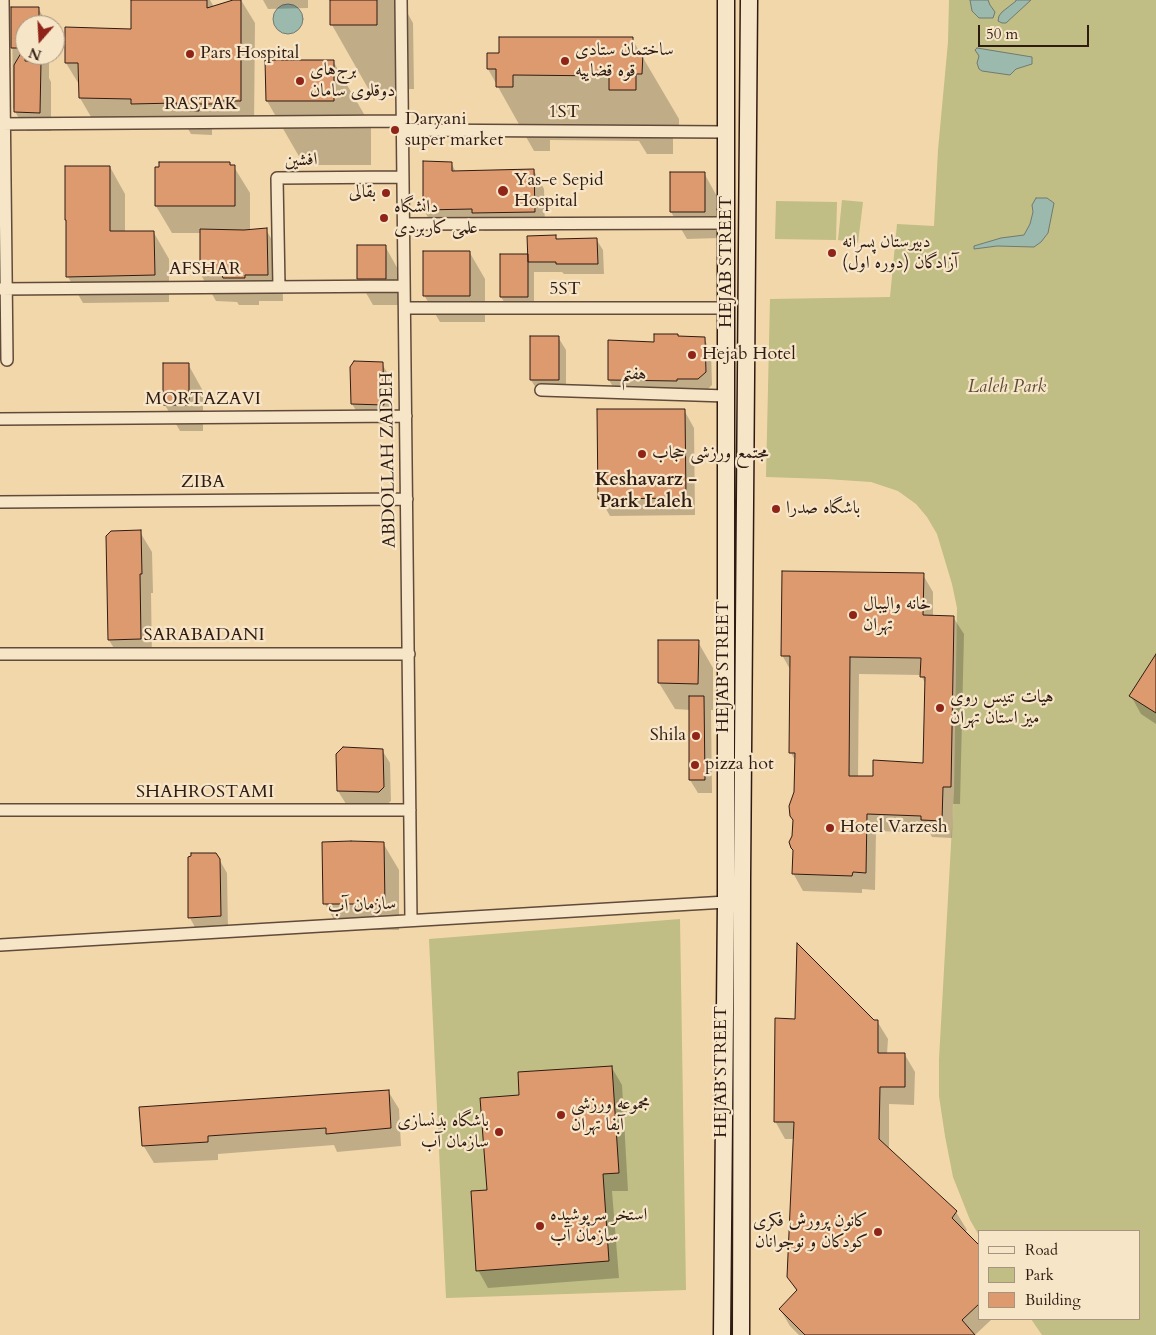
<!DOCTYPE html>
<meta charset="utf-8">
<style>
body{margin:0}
#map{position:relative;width:1156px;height:1335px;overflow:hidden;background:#f2d7ab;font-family:Cardo,serif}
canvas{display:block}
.legend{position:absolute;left:978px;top:1230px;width:162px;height:90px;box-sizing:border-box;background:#f7e5c8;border:1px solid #a79480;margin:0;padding:6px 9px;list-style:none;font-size:15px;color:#301b13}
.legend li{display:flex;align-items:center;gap:10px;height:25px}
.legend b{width:25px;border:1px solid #a79480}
.north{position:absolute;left:15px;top:15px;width:50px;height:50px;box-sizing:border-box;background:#f7e5c8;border:1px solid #a79480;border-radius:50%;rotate:199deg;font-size:14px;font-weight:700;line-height:20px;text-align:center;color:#301b13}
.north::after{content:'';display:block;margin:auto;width:18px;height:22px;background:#8f2418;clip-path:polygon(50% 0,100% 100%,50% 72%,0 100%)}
.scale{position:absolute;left:978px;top:25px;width:111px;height:22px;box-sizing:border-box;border:2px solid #301b13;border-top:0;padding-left:6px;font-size:15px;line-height:18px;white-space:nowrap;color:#301b13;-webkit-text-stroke:4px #f7e5c8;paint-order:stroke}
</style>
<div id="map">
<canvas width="1156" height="1335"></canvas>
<ul class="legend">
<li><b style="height:6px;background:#f7e5c8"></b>Road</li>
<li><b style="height:14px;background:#c0bd85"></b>Park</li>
<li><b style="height:14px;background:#dd9a6e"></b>Building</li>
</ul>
<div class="north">N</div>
<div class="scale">50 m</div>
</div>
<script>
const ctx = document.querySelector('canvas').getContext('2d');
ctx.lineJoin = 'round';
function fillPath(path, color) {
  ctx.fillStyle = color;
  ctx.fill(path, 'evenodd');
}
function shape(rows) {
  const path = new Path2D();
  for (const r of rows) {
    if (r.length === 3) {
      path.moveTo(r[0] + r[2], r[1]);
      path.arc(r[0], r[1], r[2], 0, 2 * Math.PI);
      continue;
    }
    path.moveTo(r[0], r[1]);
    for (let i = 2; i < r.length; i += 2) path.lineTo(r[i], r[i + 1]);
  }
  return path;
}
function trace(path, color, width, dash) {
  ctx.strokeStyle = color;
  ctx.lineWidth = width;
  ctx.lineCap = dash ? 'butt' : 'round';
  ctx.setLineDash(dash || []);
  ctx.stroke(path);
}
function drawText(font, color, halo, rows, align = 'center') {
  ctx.font = font + ' Cardo,Amiri,serif';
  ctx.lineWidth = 4.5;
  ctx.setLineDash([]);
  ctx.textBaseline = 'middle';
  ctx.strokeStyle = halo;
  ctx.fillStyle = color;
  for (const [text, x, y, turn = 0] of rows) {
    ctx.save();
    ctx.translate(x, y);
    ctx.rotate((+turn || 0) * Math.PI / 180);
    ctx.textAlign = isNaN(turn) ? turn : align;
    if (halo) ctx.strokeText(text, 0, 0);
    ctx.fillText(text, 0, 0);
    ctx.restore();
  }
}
fillPath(shape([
 [949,0,1156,0,1156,1335,1042,1335,1031,1319,1140,1319,1140,1231,980,1231,980,1237,970,1220,953,1177,945,1136,939,1096,939,1059,954,791,957,608,952,584,937,534,927,517,916,504,898,491,871,482,826,479,766,477,770,299,890,297,897,224,934,226,938,150,948,42],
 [842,200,863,202,858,243,838,240],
 [776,201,837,202,836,240,775,239],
 [680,919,686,1290,446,1298,429,939]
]), '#c0bd85');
const water = shape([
 [970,0,988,0,990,5,995,12,993,18,979,18,972,11,970,0],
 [1016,0,1031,0,1006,23,1002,23,998,21,999,16,1002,12,1016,1,1016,0],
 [288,19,15],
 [977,48,1032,57,1032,64,1016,69,1010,75,982,71,979,69,977,63,979,56,975,50,977,48],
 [1036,198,1047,198,1054,203,1048,233,1041,242,1034,247,997,246,974,249,974,246,1001,238,1024,235,1030,224,1033,212,1032,205,1036,198]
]);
fillPath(water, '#9cb9ae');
trace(water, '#717a70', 1);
fillPath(shape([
 [132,0,210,0,214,7,237,0,241,0,255,23,254,125,212,128,212,135,191,134,187,127,94,122,80,98,80,86,66,63,132,31],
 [263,0,308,0,308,8,268,9],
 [331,0,400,0,413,23,414,89,369,90,332,25],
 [12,8,38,8,48,25,25,25,25,55,49,55,49,78,51,82,51,131,27,131,24,127,13,108],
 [632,39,679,119,679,138,673,138,673,154,647,154,639,141,550,140,550,151,534,151,488,69,488,54],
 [333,61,371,126,371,165,304,165,267,101],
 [230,163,231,167,234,167,250,193,250,230,266,230,282,256,283,301,259,301,259,305,239,305,237,302,216,301,201,275,201,233,172,233,156,206,156,168],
 [451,163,456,172,534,171,544,189,545,230,484,231,481,227,434,228,424,210],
 [110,167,125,194,125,233,154,233,169,259,169,302,83,303,68,277],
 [704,173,719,200,720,238,687,239,671,212],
 [0,210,12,231,12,269,0,269],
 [555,236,557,240,596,239,603,250,604,274,564,274,562,272,534,272,534,308,508,308,501,297,529,257],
 [385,246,400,273,400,305,373,305,358,279],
 [470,253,485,279,485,322,440,322,424,295],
 [531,337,558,337,566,350,566,393,539,393,531,380],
 [678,338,704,339,711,351,712,385,706,391,616,392,609,380,655,343],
 [188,364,203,391,203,431,180,431,165,405],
 [382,364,390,377,391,418,360,417,352,404],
 [684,410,694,428,695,515,610,516,600,498],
 [140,532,152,552,153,593,151,593,152,659,121,660,109,640],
 [923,575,933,592,933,617,953,617,964,634,960,804,953,804,952,838,932,837,930,833,876,831,875,890,862,889,862,893,803,891,793,873,796,762,791,753,791,671,782,655],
 [859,674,921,675,926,685,924,764,874,777,858,777],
 [698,642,713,668,713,710,711,710,712,793,698,793,690,780,690,710,675,709,659,683],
 [1156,660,1156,724,1141,714,1131,696],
 [382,750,390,763,391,801,386,805,346,804,338,791],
 [383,843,399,870,399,930,340,930,325,904],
 [219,859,227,873,228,929,197,931,190,918],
 [873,1021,877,1021,888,1039,887,1054,905,1055,915,1072,914,1105,889,1104,889,1149,956,1212,967,1230,965,1232,980,1248,980,1319,992,1319,975,1335,799,1335,790,1326,780,1309,797,1292,788,1276,795,1139,785,1139,775,1121],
 [612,1068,622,1085,628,1191,612,1191,619,1278,488,1288,478,1270,488,1191,521,1096],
 [388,1091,399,1109,401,1146,337,1152,334,1145,218,1154,218,1160,154,1163,143,1145]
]), '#0003');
const building = shape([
 [131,0,207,0,207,8,233,0,241,0,241,101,218,101,218,104,199,104,199,111,176,110,177,103,131,104,131,99,79,98,78,63,65,63,65,27,131,29,131,0],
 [330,0,377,0,377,25,330,25,330,0],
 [11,7,39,7,39,25,25,25,25,61,41,62,40,113,14,112,14,65,24,48,11,48,11,7],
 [499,37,633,37,633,53,643,53,642,74,636,74,636,90,609,90,609,76,513,75,513,87,496,87,496,69,487,69,487,53,499,53,499,37],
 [265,60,334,60,334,101,266,101,265,60],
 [423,161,452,162,452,171,534,169,535,212,472,213,472,209,423,210,423,161],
 [159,162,230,162,230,165,235,165,235,206,155,206,155,167,159,167,159,162],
 [65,166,110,166,110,231,154,231,155,275,66,277,66,220,65,220,65,166],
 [670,172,705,172,705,212,670,212,670,172],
 [267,228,268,275,245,275,245,278,223,278,222,275,200,275,200,229,244,230,267,228],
 [556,235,556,239,597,238,598,264,556,264,556,262,528,262,527,236,556,235],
 [357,245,386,245,386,279,357,279,357,245],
 [423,251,470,251,470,296,423,296,423,251],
 [500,254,528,254,528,297,500,297,500,254],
 [654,334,678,334,678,336,705,337,706,372,698,379,677,379,677,381,608,380,608,340,654,342,654,334],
 [530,336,559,336,559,380,530,380,530,336],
 [354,361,383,362,384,405,351,404,350,367,354,361],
 [163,363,189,363,189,405,163,405,163,363],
 [597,409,685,409,686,498,598,499,597,409],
 [141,530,142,574,140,574,141,639,108,640,106,536,111,531,141,530],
 [782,571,924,573,923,615,954,616,951,787,943,787,942,821,921,820,921,816,867,814,866,873,853,872,852,876,792,874,793,850,791,848,789,842,792,836,793,820,790,816,789,806,794,792,795,753,789,753,790,656,781,656,782,571],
 [850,657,921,658,920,677,925,677,923,763,873,760,873,776,849,776,850,657],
 [658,640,699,640,698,684,658,683,658,640],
 [1156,654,1156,713,1129,696,1156,654],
 [689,696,704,696,705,780,689,780,689,696],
 [343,747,383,749,384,787,379,792,337,791,336,754,343,747],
 [351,841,384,842,385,904,323,904,322,842,351,841],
 [191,853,216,853,220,859,221,916,188,918,188,857,191,856,191,853],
 [797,943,874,1020,878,1020,878,1053,905,1053,905,1087,880,1087,879,1139,957,1211,952,1218,980,1246,980,1303,962,1320,975,1335,805,1335,779,1309,797,1290,787,1277,794,1122,774,1122,775,1018,795,1019,797,943],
 [612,1066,619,1173,603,1174,609,1261,476,1271,471,1191,487,1190,480,1098,519,1095,518,1072,612,1066],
 [389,1090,391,1128,326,1134,326,1128,208,1136,208,1142,142,1146,139,1107,389,1090]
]);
fillPath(building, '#dd9a6e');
trace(building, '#301b13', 1);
const minor = shape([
 [3,0,7,360],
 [401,0,411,920],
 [0,124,403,121],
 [403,130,726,132],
 [404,224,726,223],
 [279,287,277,178,403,177],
 [0,289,404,286],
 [405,308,726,308],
 [541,390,726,396],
 [0,419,406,416],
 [0,502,407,499],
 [0,654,409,654],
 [0,810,410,810],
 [0,945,726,902]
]);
const secondary = shape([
 [722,1335,726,902,726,0],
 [741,1335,742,878,749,0]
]);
trace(minor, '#604a39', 14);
trace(secondary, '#301b13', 19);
trace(minor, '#f7e5c8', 11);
trace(secondary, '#f7e5c8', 16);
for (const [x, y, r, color] of [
 [190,54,5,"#8f2418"],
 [565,61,5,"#8f2418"],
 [300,81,5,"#8f2418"],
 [395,130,5,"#8f2418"],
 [503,191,6,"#8f2418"],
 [386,193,5,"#8f2418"],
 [384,218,5,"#8f2418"],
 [832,253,5,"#8f2418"],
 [692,355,5,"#8f2418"],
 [642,454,5,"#8f2418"],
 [776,509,5,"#8f2418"],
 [853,615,5,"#8f2418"],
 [940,708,5,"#8f2418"],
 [696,736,5,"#8f2418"],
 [695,765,5,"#8f2418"],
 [830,828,5,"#8f2418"],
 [561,1115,5,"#8f2418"],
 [499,1132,5,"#8f2418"],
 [540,1226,5,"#8f2418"],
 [878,1232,5,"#8f2418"]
]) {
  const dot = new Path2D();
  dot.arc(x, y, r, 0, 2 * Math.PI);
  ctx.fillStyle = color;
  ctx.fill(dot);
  trace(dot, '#f7e5c8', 2);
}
drawText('18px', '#301b13', '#f7e5c8', [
 ["ساختمان ستادی",575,51],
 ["قوه قضاییه",575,72],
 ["Pars Hospital",200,54],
 ["برج‌های",310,71],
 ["دوقلوی سامان",310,92],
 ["Daryani",405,120],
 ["super market",405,141],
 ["Yas-e Sepid",514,181],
 ["Hospital",514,202],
 ["بقالی",376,193,"right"],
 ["دانشگاه",394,208],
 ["علمی کاربردی",394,229],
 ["دبيرستان پسرانه",842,243],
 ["آزادگان (دوره اول)",842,264],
 ["Hejab Hotel",702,355],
 ["مجتمع ورزشی حجاب",652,454],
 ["باشگاه صدرا",786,509],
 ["خانه والیبال",863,605],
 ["تهران",863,626],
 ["هیات تنیس روی",950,698],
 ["میز استان تهران",950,719],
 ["Shila",686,736,"right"],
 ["pizza hot",705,765],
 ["Hotel Varzesh",840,828],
 ["مجموعه ورزشی",571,1105],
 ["آبفا تهران",571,1126],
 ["باشگاه بدنسازی",489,1122,"right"],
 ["سازمان آب",489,1143,"right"],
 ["استخر سرپوشیده",550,1216],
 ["سازمان آب",550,1237],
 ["کانون پرورش فکری",868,1222,"right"],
 ["کودکان و نوجوانان",868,1243,"right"]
], 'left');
drawText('18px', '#301b13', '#f7e5c8', [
 ["RASTAK",201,105],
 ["1ST",564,113],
 ["افشین",301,161,-3],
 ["HEJAB STREET",727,262,-90],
 ["AFSHAR",205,270],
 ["5ST",565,290],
 ["هفتم",634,375,2],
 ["MORTAZAVI",203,400],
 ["ABDOLLAH ZADEH",389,460,-91],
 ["ZIBA",203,483],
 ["SARABADANI",204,636],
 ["HEJAB STREET",724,667,-90],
 ["SHAHROSTAMI",205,793],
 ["سازمان آب",362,906,-3],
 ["HEJAB STREET",722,1072,-90]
]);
drawText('italic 18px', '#5b4c35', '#f7e5c8', [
 ["Laleh Park",1007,388]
]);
drawText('bold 19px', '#301b13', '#f7e5c8', [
 ["Keshavarz -",646,481],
 ["Park Laleh",646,503]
]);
</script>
